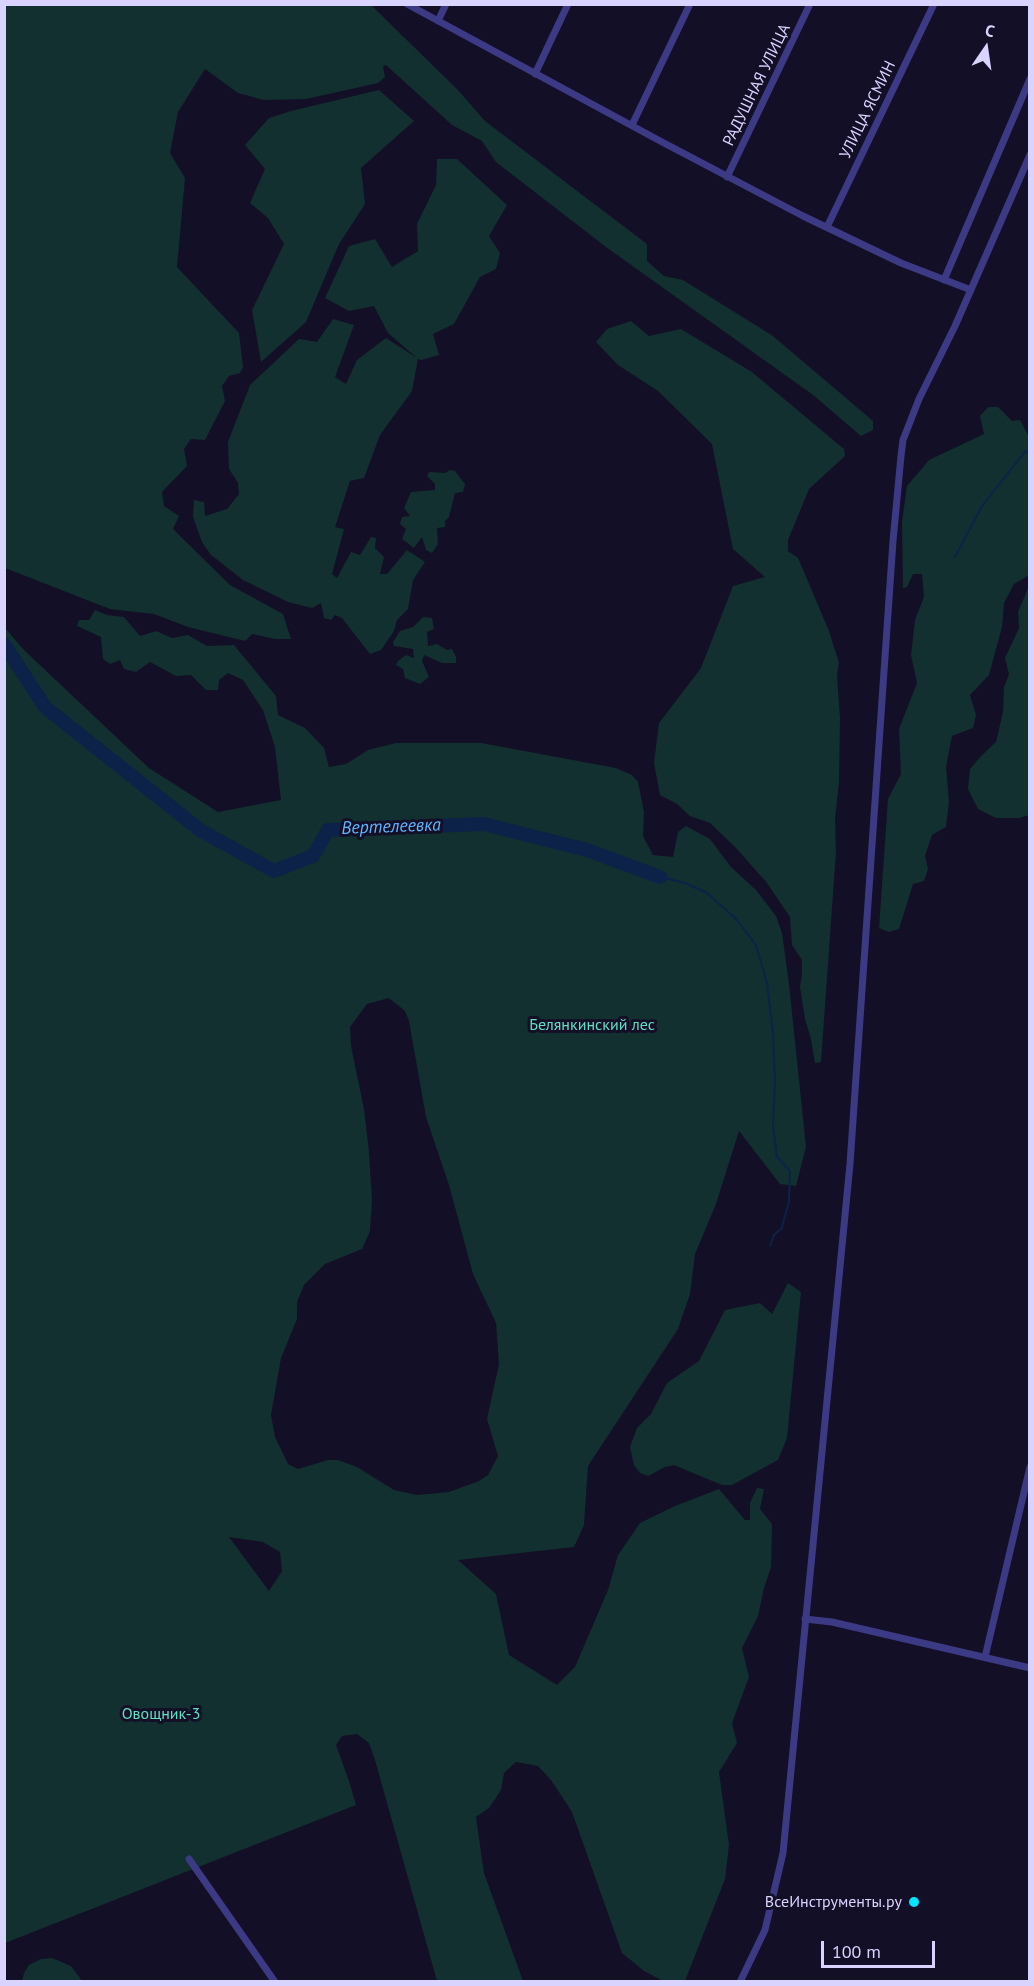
<!DOCTYPE html>
<meta charset="utf-8">
<style>
body{margin:0}
#map{position:relative;width:1034px;height:1986px;overflow:hidden;background:#130f26;font-family:"PT Sans",sans-serif}
canvas{display:block}
.frame{position:absolute;inset:0;border:6px solid #d9d4ff;pointer-events:none}
.north{position:absolute;left:956px;top:18px;width:60px;height:60px;-webkit-text-stroke:4px #130f26;paint-order:stroke;rotate:13deg;font-size:16px;font-weight:700;line-height:24px;text-align:center;color:#d9d4ff}
.north::after{content:'';display:block;margin:auto;width:21px;height:27px;background:#d9d4ff;clip-path:polygon(50% 0,100% 100%,50% 72%,0 100%)}
.scale{position:absolute;left:821px;top:1941px;width:114px;height:27px;box-sizing:border-box;border:3px solid #d9d4ff;border-top:0;padding-left:8px;font-size:18px;line-height:21px;white-space:nowrap;color:#d9d4ff;-webkit-text-stroke:4px #130f26;paint-order:stroke}
</style>
<div id="map">
<canvas width="1034" height="1986"></canvas>
<div class="frame"></div>
<div class="north">С</div>
<div class="scale">100 m</div>
</div>
<script>
const ctx = document.querySelector('canvas').getContext('2d');
ctx.lineJoin = 'round';
function fillPath(path, color) {
  ctx.fillStyle = color;
  ctx.fill(path, 'evenodd');
}
function shape(rows) {
  const path = new Path2D();
  for (const r of rows) {
    path.moveTo(r[0], r[1]);
    for (let i = 2; i < r.length; i += 2) path.lineTo(r[i], r[i + 1]);
  }
  return path;
}
function trace(path, color, width, dash) {
  ctx.strokeStyle = color;
  ctx.lineWidth = width;
  ctx.lineCap = dash ? 'butt' : 'round';
  ctx.setLineDash(dash || []);
  ctx.stroke(path);
}
function drawText(font, color, halo, rows, align = 'center') {
  ctx.font = font + ' "PT Sans",sans-serif';
  ctx.lineWidth = 6;
  ctx.setLineDash([]);
  ctx.textBaseline = 'middle';
  ctx.strokeStyle = halo;
  ctx.fillStyle = color;
  for (const [text, x, y, turn = 0] of rows) {
    ctx.save();
    ctx.translate(x, y);
    ctx.rotate((+turn || 0) * Math.PI / 180);
    ctx.textAlign = isNaN(turn) ? turn : align;
    if (halo) ctx.strokeText(text, 0, 0);
    ctx.fillText(text, 0, 0);
    ctx.restore();
  }
}
fillPath(shape([
 [4,5,371,5,457,89,485,121,647,244,647,261,664,276,683,280,773,336,873,421,873,430,861,436,813,395,606,247,496,162,482,141,452,125,386,65,383,66,385,77,378,83,306,99,264,100,238,93,205,69,178,112,170,153,185,178,177,267,239,333,243,367,240,373,229,376,222,386,225,401,205,440,191,439,184,449,187,466,162,492,164,506,179,516,173,529,230,585,283,614,291,639,275,639,252,634,245,641,188,627,154,614,110,609,5,568],
 [379,90,414,121,361,168,365,204,339,244,306,322,261,362,252,310,284,244,268,218,250,203,265,169,245,145,269,118,291,111],
 [437,159,457,159,507,205,489,236,500,253,496,269,480,277,454,324,433,334,439,355,421,360,418,359,412,391,380,435,364,478,350,481,335,527,344,529,332,574,337,578,351,552,360,555,371,537,376,538,375,548,384,557,380,574,387,574,407,550,425,562,413,580,408,609,397,620,394,631,381,650,370,654,342,618,335,615,331,620,324,618,321,603,312,608,288,602,243,580,211,555,202,542,193,517,194,500,204,502,205,516,227,509,239,494,238,483,229,469,228,442,250,385,299,339,317,342,333,319,354,325,335,377,346,384,357,360,386,338,417,358,388,333,374,306,349,311,325,298,349,246,375,239,392,267,418,251,417,224,436,185],
 [631,321,649,336,681,329,752,372,844,449,845,456,809,489,788,540,788,551,798,558,829,631,839,663,837,675,840,718,839,782,835,819,836,852,821,1062,815,1063,811,1039,805,1019,800,987,802,975,802,960,792,945,790,917,767,883,736,848,710,823,690,816,677,804,660,795,654,763,659,723,701,668,733,586,765,577,733,549,712,444,658,391,618,365,596,342,607,329],
 [988,407,998,407,1012,421,1020,420,1029,437,1029,575,1014,584,1004,603,1002,627,989,675,970,695,976,715,973,728,952,736,946,767,949,802,946,827,932,835,925,856,928,869,924,881,913,884,899,929,889,932,879,928,888,799,901,774,899,729,917,683,911,655,915,620,924,597,922,574,913,574,907,587,903,588,902,522,907,486,929,460,984,434,980,416],
 [450,470,455,471,465,484,463,492,455,493,449,517,445,521,445,527,437,528,438,544,432,553,426,550,422,537,414,548,402,539,406,529,400,524,402,517,410,516,404,508,411,492,435,490,435,484,427,476,429,472,445,473],
 [1029,586,1029,815,1020,818,996,818,978,809,968,789,970,769,981,756,996,742,1003,712,1004,687,1009,674,1005,658,1019,628,1018,612],
 [95,610,107,615,124,617,140,636,156,631,172,638,188,635,207,646,234,645,276,696,278,715,305,728,324,748,329,767,346,764,368,750,396,743,481,743,616,768,632,775,638,782,644,812,643,836,653,855,673,857,678,832,686,826,710,839,731,867,756,890,776,916,782,933,789,984,806,1147,796,1186,780,1184,739,1131,716,1204,695,1254,690,1294,678,1329,588,1466,584,1525,574,1547,458,1560,496,1594,509,1655,557,1685,575,1667,608,1590,618,1555,640,1523,675,1506,719,1489,745,1520,750,1520,750,1503,757,1488,764,1489,760,1509,772,1524,771,1567,764,1588,758,1616,742,1648,749,1677,732,1723,737,1743,719,1772,729,1845,725,1879,685,1981,663,1981,644,1971,622,1953,572,1812,551,1780,538,1766,516,1762,504,1773,501,1790,489,1808,476,1817,484,1873,523,1981,437,1981,375,1760,369,1743,357,1734,342,1736,336,1745,349,1781,356,1805,5,1943,4,627,24,650,149,768,218,812,281,800,275,747,263,710,243,680,228,673,219,680,218,690,206,690,191,675,176,676,150,662,136,672,124,669,120,660,110,664,103,659,101,637,77,626,79,620,89,620],
 [389,998,405,1011,409,1021,426,1117,449,1185,473,1274,496,1323,499,1364,487,1419,498,1456,488,1475,479,1481,449,1492,417,1495,394,1490,357,1467,338,1460,328,1460,298,1469,288,1464,275,1437,271,1415,281,1358,297,1319,297,1302,304,1285,325,1264,362,1249,370,1231,372,1200,369,1152,364,1109,351,1046,350,1027,367,1004],
 [229,1537,263,1542,280,1552,282,1571,269,1591],
 [423,617,432,618,434,629,427,632,428,646,437,644,447,650,452,649,456,657,456,663,442,663,424,655,422,661,429,677,420,684,405,678,403,669,396,665,398,661,406,655,414,658,413,649,394,646,393,642,400,631,413,627],
 [788,1283,801,1292,787,1438,778,1460,732,1485,722,1485,674,1465,665,1467,648,1476,640,1473,634,1465,630,1447,637,1428,651,1414,667,1383,699,1361,725,1310,760,1303,772,1314],
 [52,1958,71,1966,82,1981,22,1981,24,1973,29,1965,41,1959]
]), '#12302f');
trace(shape([
 [955,557,982,506,1024,453,1030,450],
 [660,877,685,883,707,893,736,919,756,945,767,983,773,1033,775,1081,773,1127,777,1157,790,1171,789,1202,783,1223,782,1228,774,1235,770,1246]
]), '#0c2248', 2);
trace(shape([
 [4,644,45,707,200,830,274,871,313,856,328,830,484,824,587,850,660,877]
]), '#0c2248', 14);
trace(shape([
 [407,4,662,142,803,216,901,263,971,290],
 [438,21,446,4],
 [535,74,568,4],
 [632,125,690,4],
 [727,177,810,4],
 [827,227,934,4],
 [944,280,1030,79],
 [805,1619,832,1622,1030,1668],
 [985,1657,1030,1467],
 [189,1859,275,1982],
 [740,1982,765,1930,783,1853,850,1164,893,541,901,456,903,440,919,399,955,326,1030,155]
]), '#3d3a85', 7);
for (const [x, y, r, color] of [
 [914,1902,6,"#00e5ff"]
]) {
  const dot = new Path2D();
  dot.arc(x, y, r, 0, 2 * Math.PI);
  ctx.fillStyle = color;
  ctx.fill(dot);
  trace(dot, '#130f26', 2);
}
drawText('16px', '#d9d4ff', '#130f26', [
 ["РАДУШНАЯ УЛИЦА",757,85,-64],
 ["УЛИЦА ЯСМИН",868,110,-64]
]);
drawText('16px', '#5fe0c0', '#130f26', [
 ["Белянкинский лес",592,1025],
 ["Овощник-3",161,1714]
]);
drawText('16px', '#d9d4ff', '#130f26', [
 ["ВсеИнструменты.ру",902,1902]
], 'right');
drawText('italic 18px', '#62b6ff', '#130f26', [
 ["Вертелеевка",391,827,-2]
]);
</script>
